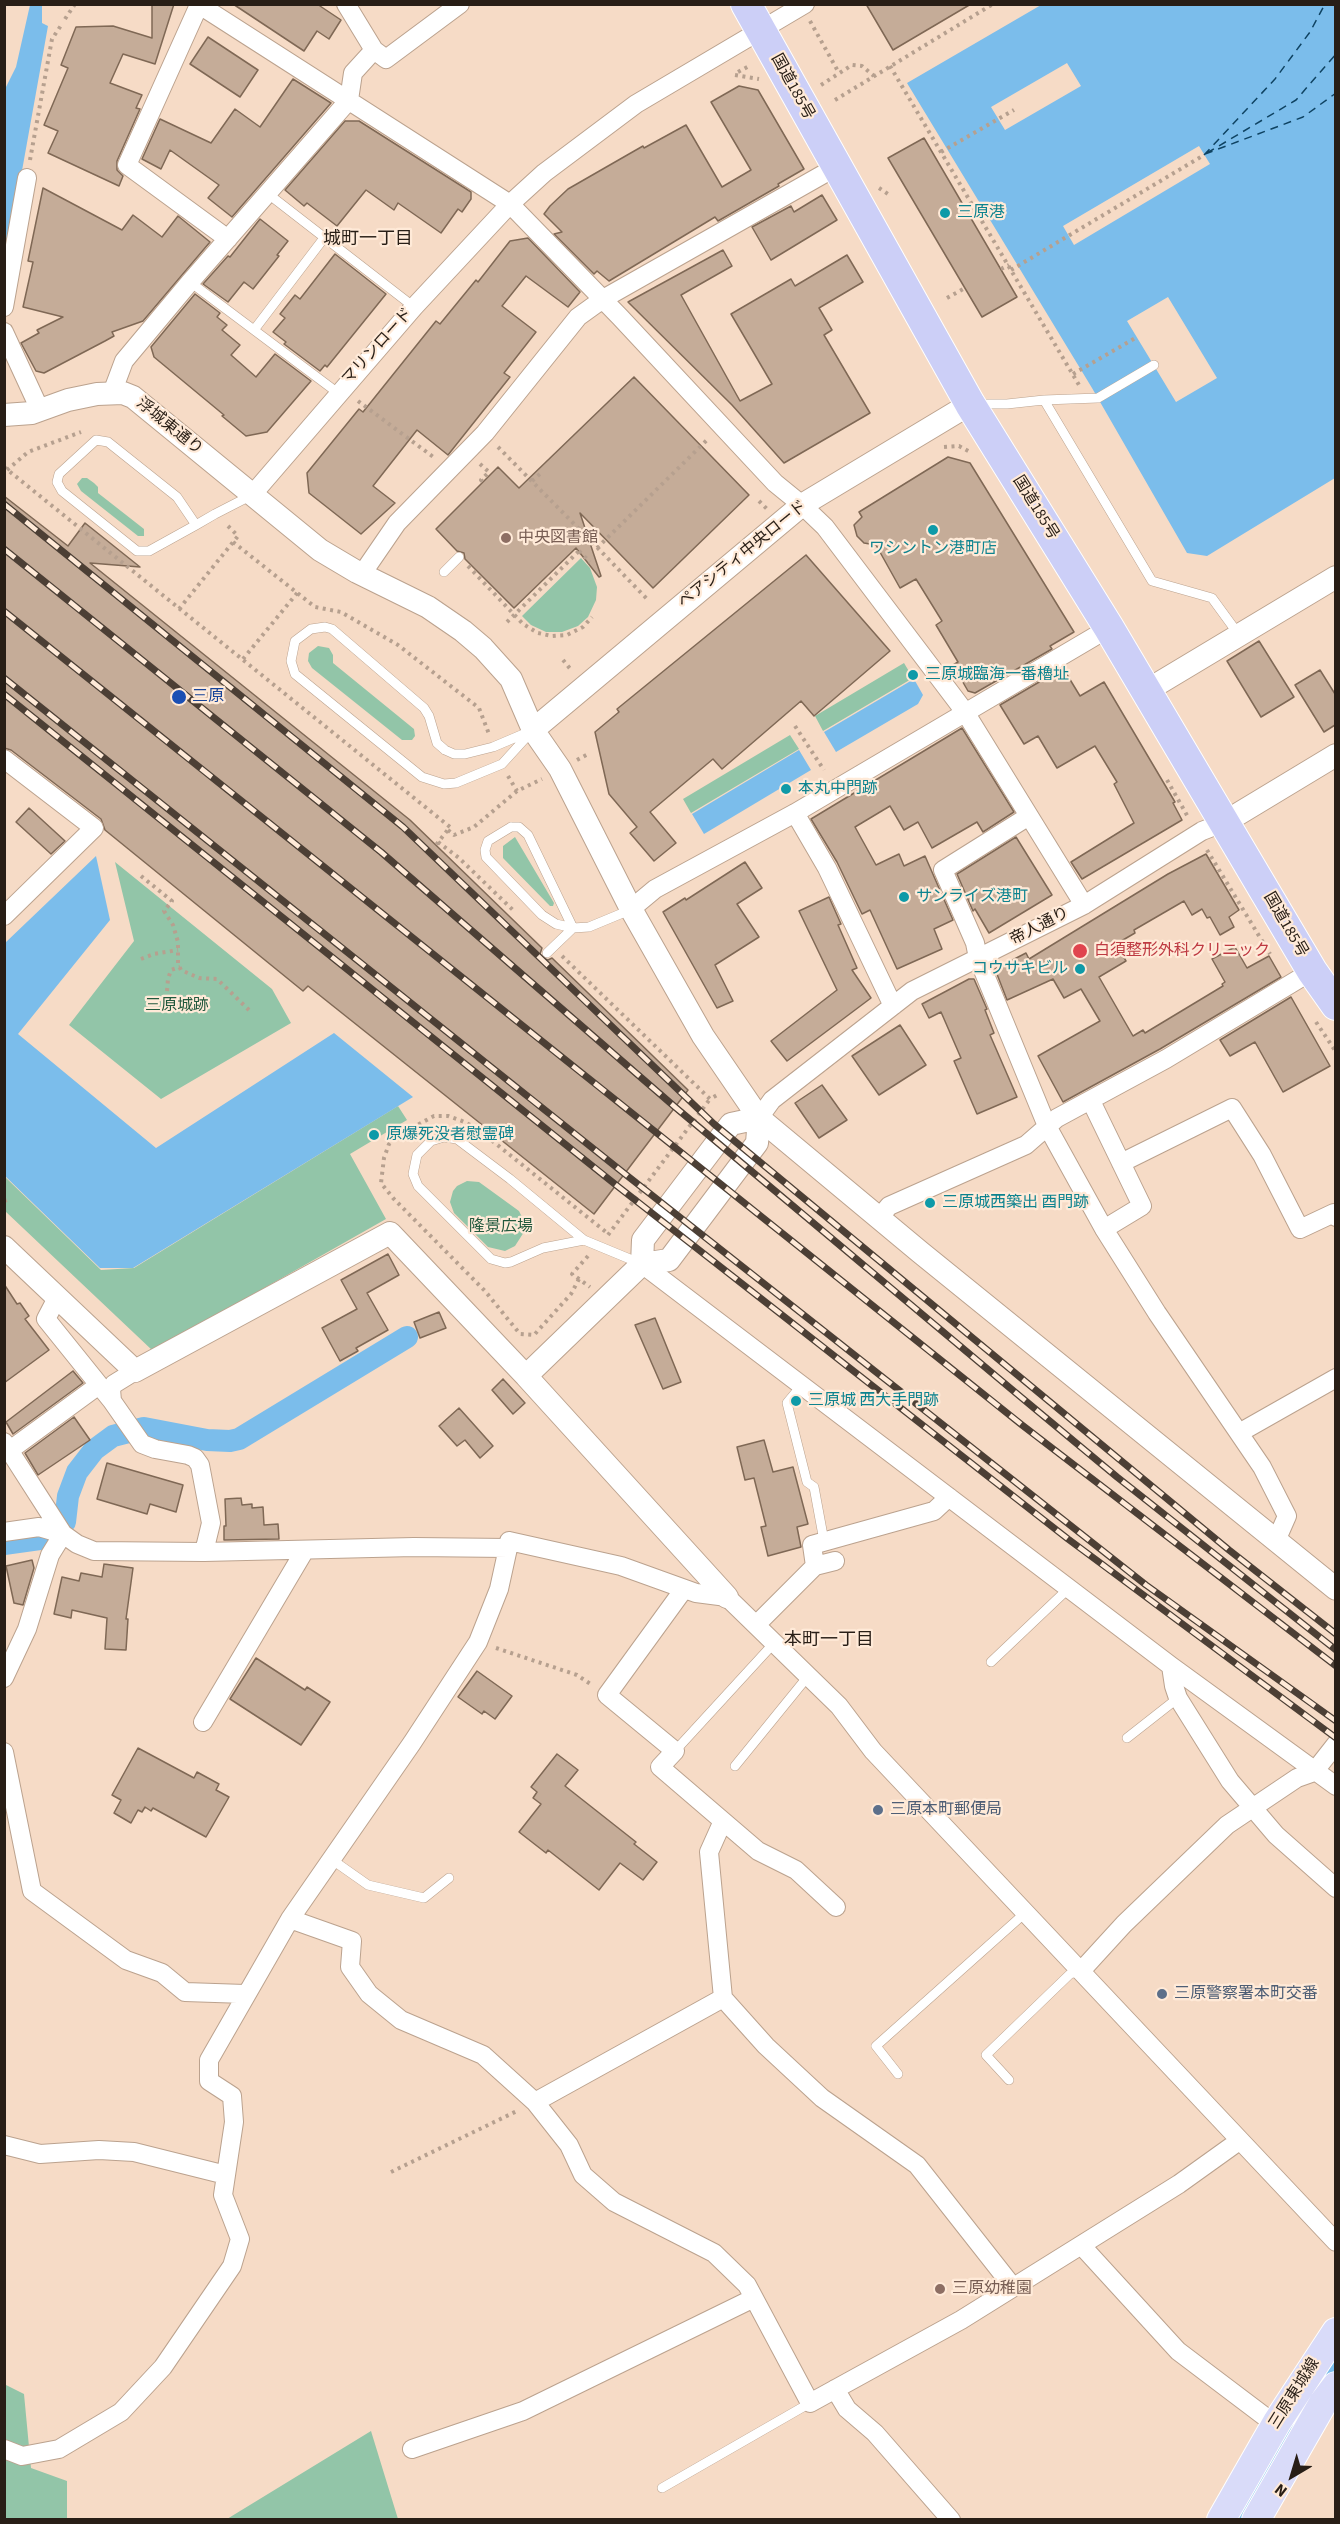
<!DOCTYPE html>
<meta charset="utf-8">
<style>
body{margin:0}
#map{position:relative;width:1340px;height:2524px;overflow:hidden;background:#f6dbc6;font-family:"Source Sans 3",sans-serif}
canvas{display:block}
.frame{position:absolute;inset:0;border:6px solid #281e16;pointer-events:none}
.north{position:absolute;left:1262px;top:2446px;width:60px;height:60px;-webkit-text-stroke:4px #ffead8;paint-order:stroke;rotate:218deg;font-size:16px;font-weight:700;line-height:24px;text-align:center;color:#281e16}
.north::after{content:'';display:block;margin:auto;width:21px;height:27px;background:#281e16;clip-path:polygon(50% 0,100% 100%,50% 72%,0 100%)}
</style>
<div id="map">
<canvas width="1340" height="2524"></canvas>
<div class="frame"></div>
<div class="north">N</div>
</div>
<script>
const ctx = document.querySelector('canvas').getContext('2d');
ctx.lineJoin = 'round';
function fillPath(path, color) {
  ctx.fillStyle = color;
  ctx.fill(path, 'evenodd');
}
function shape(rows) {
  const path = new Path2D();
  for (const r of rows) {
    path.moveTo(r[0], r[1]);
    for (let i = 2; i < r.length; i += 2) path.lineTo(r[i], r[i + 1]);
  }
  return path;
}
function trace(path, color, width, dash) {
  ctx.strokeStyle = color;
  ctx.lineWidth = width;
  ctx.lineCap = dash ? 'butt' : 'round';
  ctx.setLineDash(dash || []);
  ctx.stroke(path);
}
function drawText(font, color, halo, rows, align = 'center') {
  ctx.font = font + ' "Source Sans 3","Noto Sans JP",sans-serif';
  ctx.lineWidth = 4.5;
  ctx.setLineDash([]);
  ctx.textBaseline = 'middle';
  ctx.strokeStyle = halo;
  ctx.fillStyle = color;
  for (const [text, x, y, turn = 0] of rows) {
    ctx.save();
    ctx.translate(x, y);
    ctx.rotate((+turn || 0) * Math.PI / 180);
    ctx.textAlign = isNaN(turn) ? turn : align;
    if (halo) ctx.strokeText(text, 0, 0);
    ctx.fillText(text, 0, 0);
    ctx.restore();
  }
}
fillPath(shape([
 [82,478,87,478,94,483,98,487,98,493,144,529,144,536,138,536,81,491,77,484],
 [581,558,590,568,597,587,596,600,588,617,578,626,562,632,546,632,531,625,522,616],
 [318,646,329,648,333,655,333,663,414,729,415,736,412,740,402,740,312,668,308,661,309,653],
 [904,663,913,678,823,731,815,716],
 [790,735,799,749,691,813,683,799],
 [515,837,554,903,553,906,550,906,503,858,503,846],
 [115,862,272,989,291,1023,161,1099,69,1025,134,941],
 [398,1106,407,1120,350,1154,386,1219,153,1351,5,1211,4,1176,101,1270,134,1268],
 [467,1181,479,1182,519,1211,524,1221,524,1232,515,1246,505,1251,488,1247,454,1213,450,1202,453,1191,457,1186],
 [4,2384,24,2394,31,2468,67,2481,67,2519,5,2519],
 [371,2431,398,2519,227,2519]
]), '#92c5a8');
fillPath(shape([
 [30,5,42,5,42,23,48,26,9,243,5,244,5,89,16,67],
 [1041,5,1335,5,1335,478,1207,556,1187,553,1092,388,907,83],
 [914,679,923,695,918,704,836,752,824,732],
 [799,750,811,770,704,834,692,814],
 [96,856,110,920,18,1034,156,1148,334,1033,413,1097,133,1268,100,1268,5,1176,5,943]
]), '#7bbdeb');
fillPath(shape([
 [1067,63,1081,86,1005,130,991,107],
 [1199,146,1210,164,1074,245,1063,226],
 [1168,297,1217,378,1176,402,1127,321]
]), '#f6dbc6');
trace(shape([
 [4,1544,47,1538,65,1522,68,1496,77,1472,94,1450,113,1436,144,1428,207,1440,230,1441,239,1439,407,1337]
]), '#7bbdeb', 22);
trace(shape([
 [1240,2520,1333,2360]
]), '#7bbdeb', 38);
trace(shape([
 [1207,153,1296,100,1336,54],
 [1205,154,1303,117,1336,93],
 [1204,155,1275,79,1310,32,1325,4]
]), '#0f4362', 1.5, [8, 6]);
const building = shape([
 [152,4,174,4,155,64,123,54,110,83,142,95,136,108,140,109,117,161,117,170,123,176,119,186,48,153,58,131,44,125,68,68,61,65,76,27,113,26,152,38,152,4],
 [233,4,317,4,341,20,329,39,317,31,304,51,233,4],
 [866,4,971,4,893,50,866,4],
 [208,37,258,70,240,97,190,64,208,37],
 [293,79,331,103,232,217,208,198,219,185,170,150,161,169,142,159,160,119,211,143,235,109,260,127,293,79],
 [739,86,758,90,804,169,778,184,779,186,718,221,715,217,609,281,597,271,594,274,554,234,562,232,544,214,550,206,568,189,629,154,643,146,644,148,686,125,722,187,751,170,711,102,739,86],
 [345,121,359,121,471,192,471,199,462,212,458,209,441,233,398,203,394,210,366,190,337,226,307,203,304,206,285,190,345,121],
 [924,138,1017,297,982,317,888,158,924,138],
 [43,188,122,230,133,215,162,237,178,216,210,242,143,321,112,332,114,336,105,341,44,373,36,371,21,343,39,333,37,330,63,317,23,307,33,262,28,261,43,188],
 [822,195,837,220,771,260,752,227,791,206,794,212,822,195],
 [260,219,288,241,277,255,279,256,253,289,244,282,228,302,203,284,228,256,230,257,260,219],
 [528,238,580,292,568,307,526,276,502,306,536,332,504,373,510,377,448,455,417,430,373,486,395,503,361,534,309,493,307,473,359,409,363,412,436,321,440,324,476,280,478,282,510,241,528,238],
 [723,250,732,266,681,295,740,401,772,384,731,314,791,279,795,286,847,255,863,282,819,308,832,330,824,335,870,413,784,463,732,405,628,302,723,250],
 [335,254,386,294,327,367,325,365,320,371,284,344,286,342,273,332,285,318,280,314,295,295,300,299,335,254],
 [195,294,220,313,217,317,227,325,222,330,240,345,231,355,256,377,275,354,311,381,267,432,246,436,222,416,224,415,154,357,151,347,195,294],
 [634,377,749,495,653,588,580,513,601,576,599,577,576,548,514,608,465,559,464,553,457,551,436,529,498,467,519,488,634,377],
 [948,457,970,463,1074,632,1050,646,1052,649,975,693,968,691,953,665,958,662,936,625,942,621,916,579,900,588,876,545,864,543,857,536,854,525,862,517,859,512,948,457],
 [4,496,68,546,85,523,140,567,90,563,410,820,542,948,540,954,543,958,548,960,552,958,688,1090,594,1214,308,986,303,991,105,830,101,819,11,750,4,748,4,496],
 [806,555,890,651,814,716,801,701,722,769,713,759,650,812,676,843,654,861,630,833,637,827,609,794,595,732,619,712,617,709,806,555],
 [1259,641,1294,697,1261,717,1227,661,1259,641],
 [1063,668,1080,696,1104,682,1175,802,1173,803,1182,820,1082,879,1071,862,1134,823,1114,784,1117,782,1095,746,1057,768,1038,736,1024,744,1000,705,1063,668],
 [1320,670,1335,694,1335,725,1324,732,1295,685,1320,670],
 [962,728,1014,812,983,832,977,822,932,848,918,822,904,830,890,806,855,827,876,865,899,854,904,866,925,856,953,920,934,929,942,949,897,969,870,910,862,914,837,862,811,819,962,728],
 [29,808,65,841,51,854,16,822,29,808],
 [1016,837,1052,895,989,933,975,909,973,911,957,874,1016,837],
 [1206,854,1239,910,1229,917,1234,927,1220,935,1210,917,1207,918,1202,909,1192,915,1184,901,1134,930,1135,933,1116,944,1126,961,1099,977,1133,1036,1143,1030,1145,1033,1223,986,1222,984,1225,982,1212,959,1235,947,1247,968,1269,956,1281,977,1160,1049,1063,1102,1038,1056,1100,1021,1081,989,1064,998,1053,979,1007,1000,995,969,1026,953,1029,959,1168,874,1206,854],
 [745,862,762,888,737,904,759,937,715,965,733,1001,717,1008,663,912,685,898,686,900,745,862],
 [829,897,841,924,838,925,857,968,852,970,871,998,787,1061,771,1041,837,990,799,911,829,897],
 [969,979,974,979,987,1009,985,1010,994,1033,990,1035,1017,1097,977,1114,954,1061,961,1058,941,1012,929,1018,922,1004,969,979],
 [1291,997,1330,1066,1283,1092,1255,1042,1230,1056,1220,1040,1291,997],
 [900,1025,926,1065,879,1095,852,1056,900,1025],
 [822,1085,847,1120,819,1138,795,1103,822,1085],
 [388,1254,399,1275,367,1293,388,1330,356,1348,358,1351,340,1361,322,1328,357,1309,341,1280,388,1254],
 [4,1284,17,1304,20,1303,29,1316,25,1319,49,1350,4,1383,4,1284],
 [439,1312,446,1328,420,1338,414,1322,439,1312],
 [655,1318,681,1382,663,1389,635,1325,655,1318],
 [73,1371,83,1383,13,1434,6,1422,73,1371],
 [503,1379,525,1403,513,1414,492,1390,503,1379],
 [459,1408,493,1446,480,1458,465,1440,457,1446,439,1426,459,1408],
 [74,1417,90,1440,38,1475,25,1453,74,1417],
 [764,1440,773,1472,793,1467,808,1524,797,1527,801,1547,768,1556,761,1527,766,1526,754,1478,745,1480,737,1447,764,1440],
 [107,1463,183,1485,176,1512,150,1504,147,1514,97,1499,107,1463],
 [241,1498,242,1505,252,1504,252,1508,263,1507,264,1525,278,1524,279,1539,224,1540,224,1526,226,1526,225,1499,241,1498],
 [32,1560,34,1568,23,1605,14,1603,6,1566,32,1560],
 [104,1564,133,1568,126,1619,128,1619,126,1650,105,1649,107,1618,72,1610,71,1618,54,1614,62,1577,79,1581,81,1573,102,1577,104,1564],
 [256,1658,305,1690,307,1687,330,1702,301,1745,230,1699,256,1658],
 [477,1671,512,1696,495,1719,484,1711,482,1714,458,1697,477,1671],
 [138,1748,194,1778,197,1772,219,1784,216,1790,229,1797,206,1837,153,1808,151,1811,145,1807,142,1812,138,1810,131,1823,114,1813,121,1800,112,1795,138,1748],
 [557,1754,578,1770,565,1786,636,1842,634,1844,657,1862,643,1880,620,1863,599,1890,548,1850,546,1853,519,1832,541,1804,533,1798,537,1792,531,1787,557,1754]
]);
fillPath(building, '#c5ac98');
trace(building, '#7f6855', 1.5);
const service = shape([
 [267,193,414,307],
 [190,282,338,393],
 [254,330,324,238],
 [1044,400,1098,398,1154,365],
 [975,404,1007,404,1044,400,1152,581,1212,598,1239,635],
 [196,525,177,497,108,442,96,440,59,474,57,482,62,491,137,551,149,551,196,525,215,514,252,495],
 [444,572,459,557],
 [325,627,332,629,424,708,429,716,437,743,445,750,454,754,465,754,493,747,533,730,502,764,456,783,444,784,422,777,295,674,291,661,295,641,311,629,325,627],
 [511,827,519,827,528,835,573,928,556,924,542,915,486,857,485,850,488,841,511,827],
 [547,953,573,928,589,927,630,910],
 [584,1240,543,1248,511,1262,505,1263,491,1259,418,1186,413,1174,417,1155,431,1141,444,1137,457,1139,510,1179,584,1240,642,1264],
 [802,1385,787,1403,807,1482,814,1487,824,1541],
 [991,1662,1069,1588],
 [1127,1738,1178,1698],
 [675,1751,775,1642],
 [735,1766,809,1675],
 [331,1859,368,1885,424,1898,449,1878],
 [898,2074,876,2046,1025,1913],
 [1009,2080,986,2055,1070,1974,1081,1971],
 [662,2488,810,2403]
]);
const minor = shape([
 [198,4,510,204,620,317,775,483,802,505,825,527,965,712,1084,905],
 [199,5,127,165,228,239],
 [374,50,386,59,460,4],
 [4,307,27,178],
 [4,332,40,410],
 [112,393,124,361,190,282,349,100,353,73,374,50,346,4],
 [252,495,414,307,510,204,544,173,636,104,805,4],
 [362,574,397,523,485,433,578,317,603,299,836,167],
 [4,759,94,828,4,916],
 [795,813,827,868,893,1006],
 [1029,816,943,870,975,943,978,958,1047,1126,1104,1229,1157,1313,1262,1467,1287,1516,1276,1541],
 [631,909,655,889,795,813,1109,628],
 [1091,1101,1142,1206,1104,1229],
 [759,1118,772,1100,912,991,1084,905,1202,831,1225,822],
 [1121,1163,1232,1108,1262,1155,1300,1229,1334,1213,1336,1217],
 [879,1218,889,1206,1026,1145,1057,1118,1166,1059,1312,971],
 [642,1264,1171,1666,1336,1786],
 [57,1298,46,1319,112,1401],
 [135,1371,114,1384,111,1389,112,1401,142,1444,155,1449,188,1455,195,1458,200,1465,211,1523,204,1552],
 [1239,1433,1336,1378],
 [4,1442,63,1534,77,1544,94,1551,204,1552,414,1547,508,1548,509,1541,621,1566,696,1593,727,1597,839,1706,873,1751,1336,2242],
 [10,1450,99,1385],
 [4,1532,39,1527,63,1534],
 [815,1566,812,1545,934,1511,949,1497],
 [684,1589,607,1695,675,1751,660,1767,758,1851,796,1870,836,1907],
 [756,1625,815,1566,835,1561],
 [1171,1666,1174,1686,1178,1698,1230,1781,1276,1835,1336,1888],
 [4,1678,27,1629,50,1555,63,1534],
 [203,1722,305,1550],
 [4,1752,32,1891,126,1960,162,1973,185,1992,245,1994],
 [722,1823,709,1852,723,1998,766,2046,822,2098,917,2165,1013,2287],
 [290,1919,352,1941,350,1967,369,1994,401,2020,483,2055,535,2102,569,2145,583,2175,614,2202,714,2253,747,2285,810,2403,961,2320,1179,2184,1239,2141],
 [1081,1971,1124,1924,1227,1825,1297,1778,1314,1772,1336,1744],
 [535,2102,723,1998],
 [4,2145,40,2154,99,2150,134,2152,226,2175],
 [1081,2245,1178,2351,1264,2416,1277,2422],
 [835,2389,847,2409,875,2433,951,2520],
 [4,2449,22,2456,59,2449,121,2412,163,2367,232,2266,240,2239,223,2195,234,2122,232,2096,209,2081,209,2060,290,1919,412,1743,478,1642,499,1589,508,1548],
 [412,2449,523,2411,754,2298]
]);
const tertiary = shape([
 [4,415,32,413,68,400,97,394,123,393,133,397,320,550,357,572,428,607,463,631,483,648,511,679,533,730,560,769,631,909,703,1036,759,1118,920,1252,1336,1589],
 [1146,691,1336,577],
 [533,730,802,505,970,404],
 [1225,822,1336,755],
 [4,1247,135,1371,390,1233,526,1376,727,1597],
 [642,1264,643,1240,731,1124,759,1118],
 [526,1376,642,1264,669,1260,757,1143,759,1118]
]);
const primary = shape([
 [1221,2520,1277,2422,1336,2332],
 [1256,2520,1323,2403,1336,2386]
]);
const trunk = shape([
 [746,4,970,404,1109,628,1312,971,1336,1005]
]);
trace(service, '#bba28e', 10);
trace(minor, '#bba28e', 20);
trace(tertiary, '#bba28e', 24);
trace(primary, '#fff', 30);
trace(trunk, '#fff', 32);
trace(shape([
 [65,19,75,4],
 [810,21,839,73],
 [890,66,1079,385],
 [738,72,751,65],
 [735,75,759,79],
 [821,85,852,65,862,66,874,76],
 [835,100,993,4],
 [941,152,1014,110],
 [30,160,52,39,62,24],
 [879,188,888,194],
 [1001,269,1009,265],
 [1011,270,1204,155],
 [947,298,965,288],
 [1073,374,1137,337],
 [358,401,436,459],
 [498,447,587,537],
 [944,447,959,446,970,452],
 [480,464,489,472,481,480,483,482],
 [4,467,450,827,436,845],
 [7,470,28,452,81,432],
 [532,481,541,473],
 [759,501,767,509],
 [233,542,315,607,341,612,398,645,479,708,489,734],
 [592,542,647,599],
 [597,548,708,439],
 [579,551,590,562],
 [468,566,523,624,538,633,552,636,567,635,583,627,592,617],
 [179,609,238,536,226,524],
 [507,622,581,549],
 [243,659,298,592],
 [563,660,572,671],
 [795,726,824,770],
 [577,760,590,753],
 [508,776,517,791],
 [1167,780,1188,817],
 [448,830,454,835,474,827,517,791,542,779],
 [438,842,459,858,515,912],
 [1207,850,1270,954],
 [141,876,172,901,164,911,173,925,178,942,178,964,181,970,199,978,217,979,250,1011],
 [562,956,710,1099,717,1095],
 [141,959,154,954,178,950],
 [167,991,168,979,171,970,180,967],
 [1316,1022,1336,1052],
 [4,1201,7,1200],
 [608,1235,710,1099],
 [588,1256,572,1274,590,1287],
 [579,1279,571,1294,534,1335,520,1334,485,1291,393,1198,381,1183,384,1158,389,1144,395,1137,434,1116,448,1116,462,1121,475,1127,606,1232],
 [496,1648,577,1675,592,1685],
 [391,2172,517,2111]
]), '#b6a08f', 4, [3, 4.5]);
trace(service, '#fff', 9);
trace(minor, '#fff', 18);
trace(tertiary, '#fff', 22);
trace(primary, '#d9dbf9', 28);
trace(trunk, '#cccff7', 30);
const rail = shape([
 [4,504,403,827,714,1124,1229,1550,1336,1634],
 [4,549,381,852,675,1107,1010,1388,1117,1477,1336,1650],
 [4,611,1022,1425,1336,1666],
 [4,678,625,1174,1146,1585,1336,1721],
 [4,694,616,1185,1068,1539,1336,1738]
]);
trace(rail, '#4c3f35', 7);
trace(rail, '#ffead8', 4.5, [14]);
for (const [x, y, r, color] of [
 [945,213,6,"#0f9aa8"],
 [933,530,6,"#0f9aa8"],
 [506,538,6,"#8d6e63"],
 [913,675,6,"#0f9aa8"],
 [179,697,8,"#1a4fb4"],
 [786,789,6,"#0f9aa8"],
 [904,897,6,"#0f9aa8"],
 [1080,951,8,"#e0444e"],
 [1080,969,6,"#0f9aa8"],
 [374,1135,6,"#0f9aa8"],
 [930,1203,6,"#0f9aa8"],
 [796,1401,6,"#0f9aa8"],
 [878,1810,6,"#5c6f8a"],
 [1162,1994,6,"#5c6f8a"],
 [940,2289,6,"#8d6e63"]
]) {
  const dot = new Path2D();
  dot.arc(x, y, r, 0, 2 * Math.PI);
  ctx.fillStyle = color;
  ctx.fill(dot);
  trace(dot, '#ffead8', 2);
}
drawText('16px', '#281e16', '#ffead8', [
 ["国道185号",792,87,61],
 ["マリンロード",378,347,-48],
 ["浮城東通り",169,427,39],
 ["国道185号",1035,508,58],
 ["ペアシティ中央ロード",743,555,-39],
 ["国道185号",1285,925,60],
 ["帝人通り",1040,927,-27],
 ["三原東城線",1295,2394,-58]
]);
drawText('16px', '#0d838f', '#ffead8', [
 ["三原港",957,213],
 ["ワシントン港町店",933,549,"center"],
 ["三原城臨海一番櫓址",925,675],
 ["本丸中門跡",798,789],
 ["サンライズ港町",916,897],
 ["コウサキビル",1068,969,"right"],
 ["原爆死没者慰霊碑",386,1135],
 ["三原城西築出 酉門跡",942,1203],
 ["三原城 西大手門跡",808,1401]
], 'left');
drawText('16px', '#785e54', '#ffead8', [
 ["中央図書館",518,538],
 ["三原幼稚園",952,2289]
], 'left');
drawText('16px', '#164399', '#ffead8', [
 ["三原",192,697]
], 'left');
drawText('16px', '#be3a42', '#ffead8', [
 ["白須整形外科クリニック",1094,951]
], 'left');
drawText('16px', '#21583d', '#ffead8', [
 ["三原城跡",177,1006],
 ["隆景広場",501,1227]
]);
drawText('16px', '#4e5e75', '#ffead8', [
 ["三原本町郵便局",890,1810],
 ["三原警察署本町交番",1174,1994]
], 'left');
drawText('18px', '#281e16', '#ffead8', [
 ["城町一丁目",368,240],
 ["本町一丁目",829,1641]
]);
</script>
